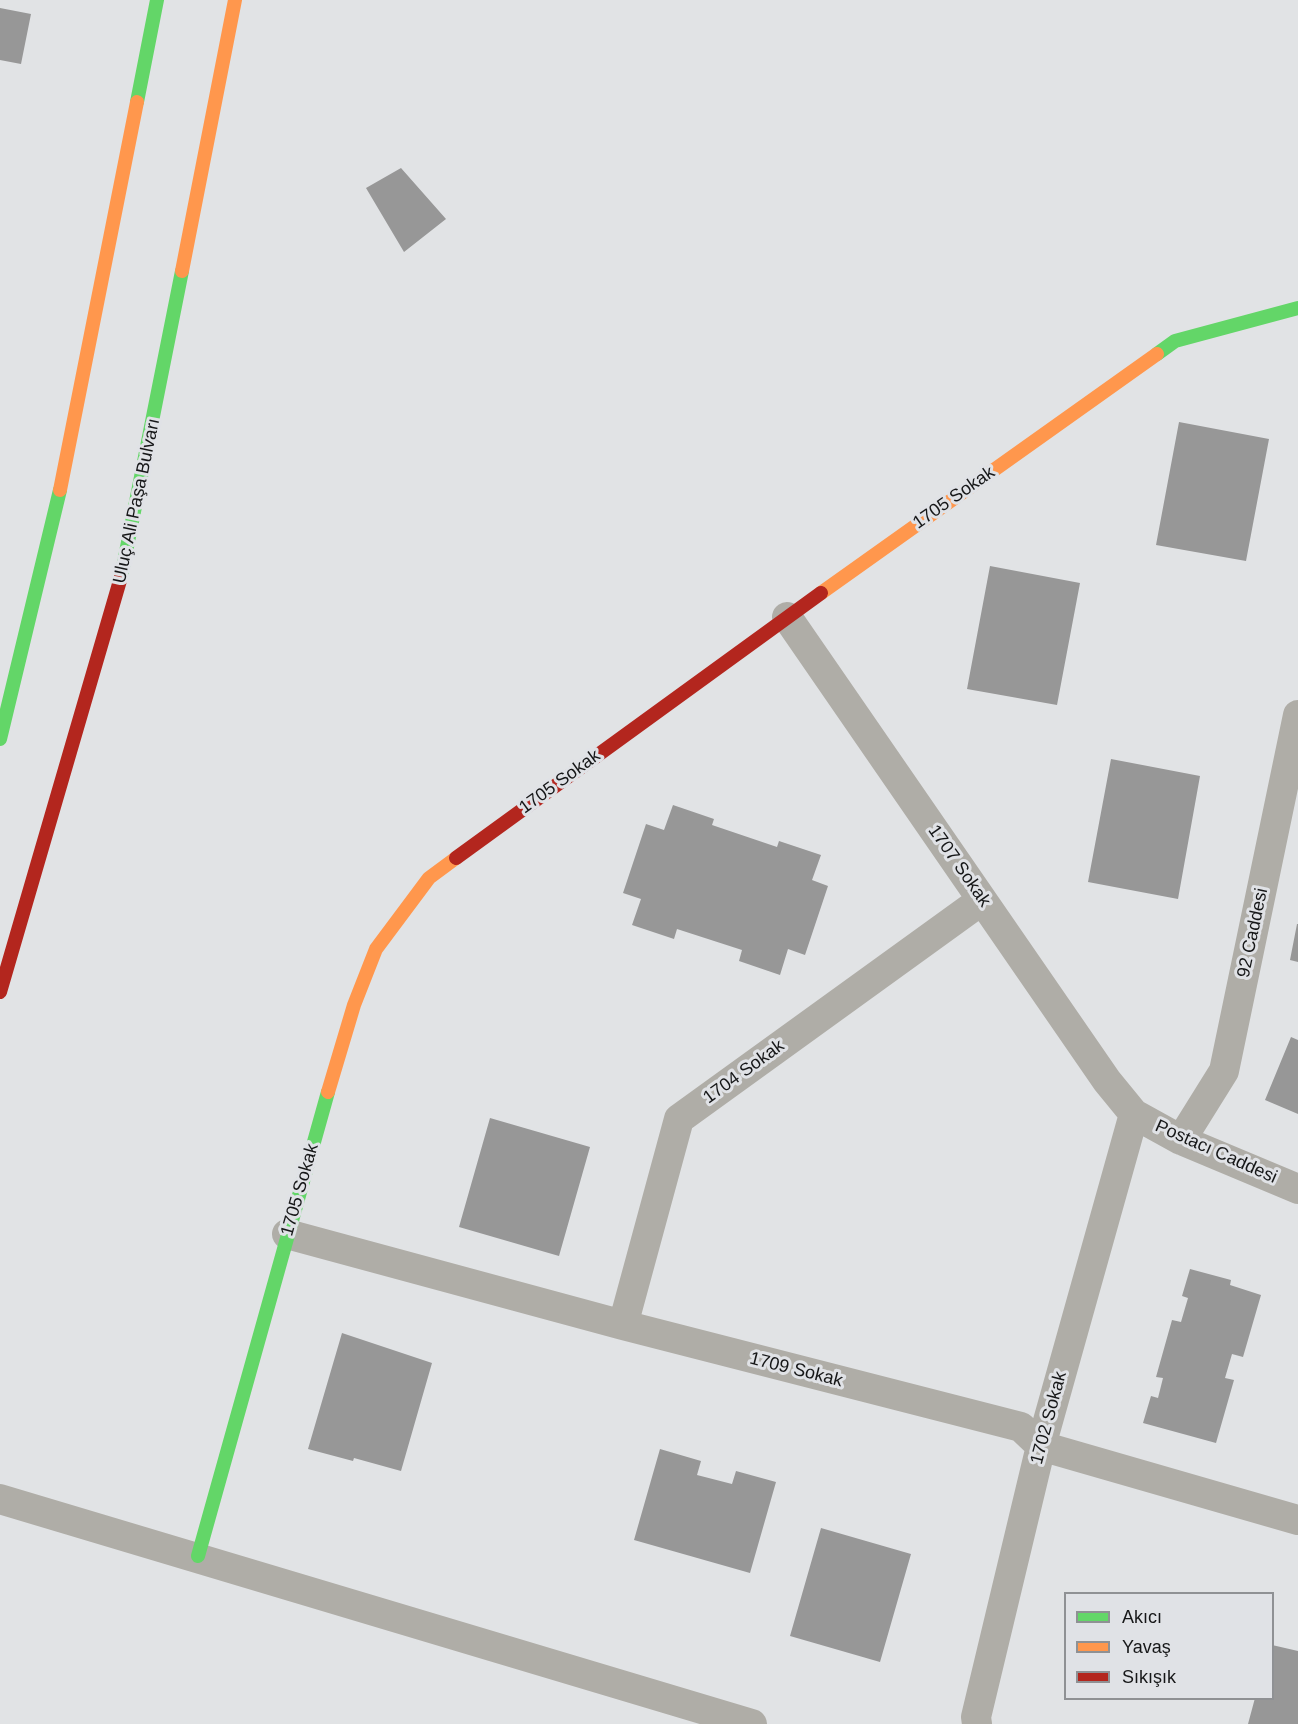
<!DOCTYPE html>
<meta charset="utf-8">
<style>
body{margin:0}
#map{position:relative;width:1298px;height:1724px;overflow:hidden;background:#e1e3e5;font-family:Helvetica,sans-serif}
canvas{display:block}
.legend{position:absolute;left:1064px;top:1592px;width:210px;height:108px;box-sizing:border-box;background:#e0e2e6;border:2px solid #8f9194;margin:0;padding:8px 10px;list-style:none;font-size:18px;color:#161718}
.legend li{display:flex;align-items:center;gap:12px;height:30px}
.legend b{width:30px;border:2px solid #8f9194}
</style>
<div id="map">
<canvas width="1298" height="1724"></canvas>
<ul class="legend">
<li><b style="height:8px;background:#63d668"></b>Akıcı</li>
<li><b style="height:8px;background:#ff974d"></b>Yavaş</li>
<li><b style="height:8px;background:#b3261e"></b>Sıkışık</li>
</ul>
</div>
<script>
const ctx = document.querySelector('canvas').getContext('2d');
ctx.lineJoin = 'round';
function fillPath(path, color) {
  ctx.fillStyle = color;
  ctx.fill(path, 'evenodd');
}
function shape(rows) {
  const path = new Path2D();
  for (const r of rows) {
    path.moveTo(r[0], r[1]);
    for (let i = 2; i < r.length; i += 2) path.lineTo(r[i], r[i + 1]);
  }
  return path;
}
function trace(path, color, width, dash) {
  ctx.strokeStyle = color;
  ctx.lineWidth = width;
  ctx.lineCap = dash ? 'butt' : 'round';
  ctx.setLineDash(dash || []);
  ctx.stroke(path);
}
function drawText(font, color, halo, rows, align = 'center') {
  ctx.font = font + ' Helvetica,sans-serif';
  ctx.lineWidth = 6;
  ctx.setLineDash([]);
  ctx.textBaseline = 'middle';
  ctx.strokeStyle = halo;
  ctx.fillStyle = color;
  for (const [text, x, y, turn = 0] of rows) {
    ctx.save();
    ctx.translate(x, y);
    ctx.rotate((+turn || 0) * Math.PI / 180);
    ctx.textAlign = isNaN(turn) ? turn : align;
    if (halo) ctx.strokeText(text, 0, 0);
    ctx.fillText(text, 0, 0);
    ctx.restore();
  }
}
fillPath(shape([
 [0,8,31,14,21,64,0,60],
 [401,168,446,219,404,252,366,188],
 [1179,422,1269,439,1246,561,1156,545],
 [990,566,1080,583,1057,705,967,689],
 [1111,759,1200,776,1178,899,1088,882],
 [673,805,714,819,712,825,777,847,779,841,821,855,812,880,828,886,805,955,788,949,780,975,739,961,742,950,677,929,674,939,632,925,641,899,623,893,646,824,664,830],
 [1297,924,1298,924,1298,962,1290,960],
 [1291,1037,1298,1040,1298,1114,1265,1100],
 [490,1118,590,1147,559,1256,459,1227],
 [1190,1269,1231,1280,1230,1285,1261,1295,1243,1357,1232,1354,1225,1378,1234,1380,1216,1443,1143,1423,1151,1396,1158,1398,1163,1378,1156,1377,1172,1320,1181,1322,1188,1298,1182,1296],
 [342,1333,432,1363,401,1471,354,1458,353,1461,308,1449],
 [660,1449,701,1461,697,1475,732,1484,736,1471,776,1482,750,1573,634,1540],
 [821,1528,911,1554,880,1662,790,1636],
 [1272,1645,1298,1651,1298,1724,1248,1724,1255,1698,1272,1698]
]), '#979797');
trace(shape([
 [787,617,1107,1081,1134,1114,1181,1140,1298,1189],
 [1181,1140,1224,1071,1298,715],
 [287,1234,623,1325,1021,1427,1041,1446,1298,1520],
 [623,1325,679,1119,982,900],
 [0,1499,752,1724],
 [977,1724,976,1717,1041,1446,1134,1114]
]), '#afada7', 30);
trace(shape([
 [137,102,157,0],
 [1157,354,1175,341,1298,308],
 [121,577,182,271],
 [0,739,60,490],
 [198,1556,328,1092]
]), '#63d668', 14);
trace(shape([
 [182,271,235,0],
 [60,490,137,102],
 [821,593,1157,354],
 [328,1092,354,1005,376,949,429,878,456,858]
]), '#ff974d', 14);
trace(shape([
 [456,858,821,593],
 [0,992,121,577]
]), '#b3261e', 14);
drawText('18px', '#161718', '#e0e2e6', [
 ["1705 Sokak",954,498,-35],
 ["Uluç Ali Paşa Bulvarı",137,501,-78],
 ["1705 Sokak",560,782,-36],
 ["1707 Sokak",959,866,55],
 ["92 Caddesi",1253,933,-78],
 ["1704 Sokak",744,1072,-36],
 ["Postacı Caddesi",1216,1152,24],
 ["1705 Sokak",300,1190,-74],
 ["1709 Sokak",796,1370,14],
 ["1702 Sokak",1049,1418,-75]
]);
</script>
